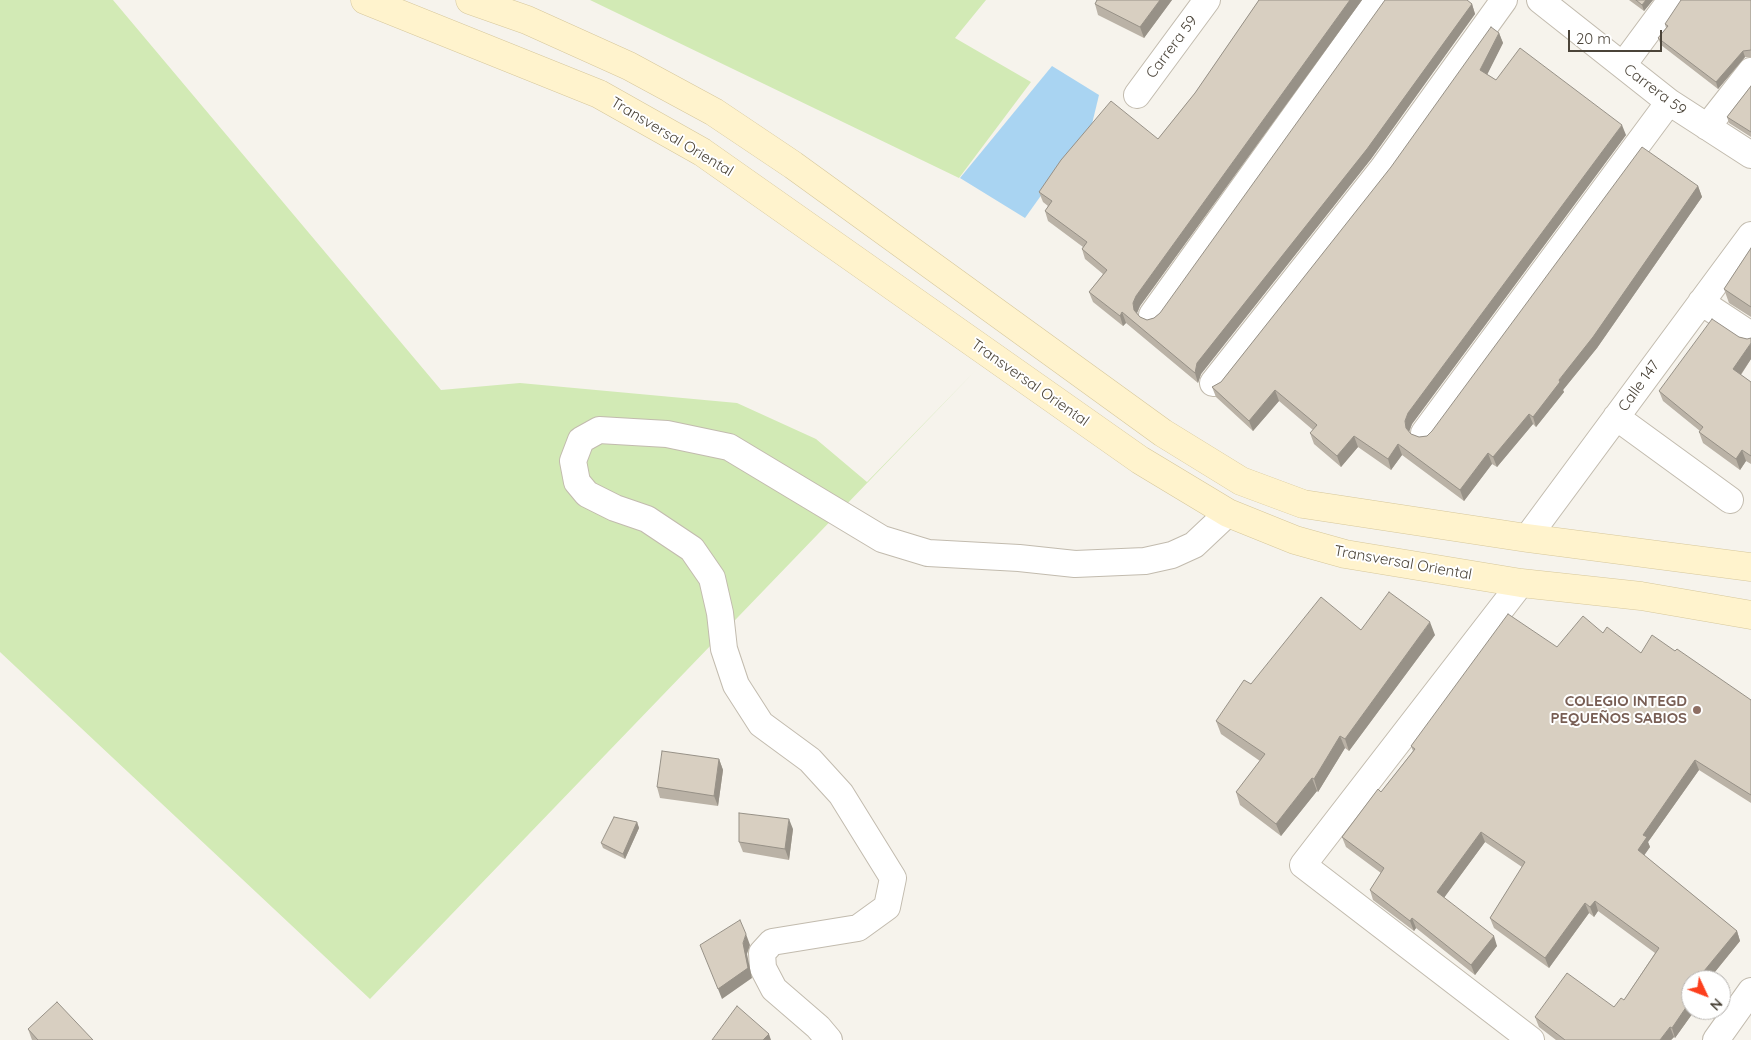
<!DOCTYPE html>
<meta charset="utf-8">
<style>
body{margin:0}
#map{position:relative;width:1751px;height:1040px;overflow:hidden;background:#f6f3ec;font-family:Quicksand,sans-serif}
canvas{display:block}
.north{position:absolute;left:1681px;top:970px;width:50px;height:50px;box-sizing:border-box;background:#fff;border:1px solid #b7b4b0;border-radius:50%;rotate:133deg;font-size:14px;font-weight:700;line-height:20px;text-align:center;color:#4b4439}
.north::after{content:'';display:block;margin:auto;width:18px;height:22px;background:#fc3f1d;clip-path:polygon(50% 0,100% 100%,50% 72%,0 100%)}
.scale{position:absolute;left:1568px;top:30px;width:94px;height:22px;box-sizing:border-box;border:2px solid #4b4439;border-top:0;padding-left:6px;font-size:15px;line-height:18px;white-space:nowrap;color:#4b4439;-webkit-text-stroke:4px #fff;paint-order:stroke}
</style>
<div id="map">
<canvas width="1751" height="1040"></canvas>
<div class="north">N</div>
<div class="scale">20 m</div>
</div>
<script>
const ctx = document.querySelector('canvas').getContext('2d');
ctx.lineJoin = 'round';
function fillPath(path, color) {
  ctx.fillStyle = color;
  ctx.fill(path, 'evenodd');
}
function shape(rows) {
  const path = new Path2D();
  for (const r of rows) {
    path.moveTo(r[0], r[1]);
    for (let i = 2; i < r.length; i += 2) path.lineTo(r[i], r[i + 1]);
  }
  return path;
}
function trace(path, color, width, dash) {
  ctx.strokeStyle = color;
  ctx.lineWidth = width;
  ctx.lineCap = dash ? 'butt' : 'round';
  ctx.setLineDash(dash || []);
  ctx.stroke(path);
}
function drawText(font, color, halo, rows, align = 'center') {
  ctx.font = font + ' Quicksand,sans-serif';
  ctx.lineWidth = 4;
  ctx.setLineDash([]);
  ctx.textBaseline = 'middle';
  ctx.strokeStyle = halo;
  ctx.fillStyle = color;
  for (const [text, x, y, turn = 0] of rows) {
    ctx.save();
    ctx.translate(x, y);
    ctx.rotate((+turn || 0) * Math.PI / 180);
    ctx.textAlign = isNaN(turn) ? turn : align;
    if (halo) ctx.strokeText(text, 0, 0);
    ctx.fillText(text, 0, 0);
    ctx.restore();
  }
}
fillPath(shape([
 [0,0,113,0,441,390,520,383,737,403,816,439,867,482,976,370,370,999,0,652],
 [590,0,986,0,955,38,1031,82,959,178]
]), '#d2eab5');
fillPath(shape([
 [1052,66,1099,95,1092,124,1025,218,960,178]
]), '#a9d4f2');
const minor = shape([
 [1540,0,1669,102,1751,155],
 [1623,65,1671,0],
 [1137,95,1207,0],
 [1707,127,1751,71],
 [1701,302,1751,335],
 [1152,315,1378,0],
 [1213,383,1383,168,1504,0],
 [1616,417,1730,500],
 [1424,433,1669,102],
 [1527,538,1751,235],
 [1521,583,1303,865,1531,1040],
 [829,1040,818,1027,774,989,763,968,762,953,772,942,858,928,887,907,893,878,841,794,810,760,761,724,736,685,724,649,720,613,712,578,692,549,647,519,615,508,587,494,577,482,573,461,581,440,599,430,667,434,729,447,882,539,928,553,1019,558,1075,564,1145,561,1172,555,1194,545,1228,513],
 [1716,1040,1751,991]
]);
const secondary = shape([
 [365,0,599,94,702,152,1140,460,1228,513,1295,540,1345,554,1521,583,1641,596,1751,615],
 [470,0,527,20,629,66,714,112,793,165,1163,433,1241,481,1303,504,1527,538,1751,567]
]);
trace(minor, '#c2bbae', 28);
trace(secondary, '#d6c79b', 29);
trace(minor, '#fff', 26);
trace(secondary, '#fff3cd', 28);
fillPath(shape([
 [1097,0,1172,0,1144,38,1098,15,1095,4],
 [1259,0,1362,0,1140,306,1137,313,1140,317,1147,320,1154,318,1160,313,1472,4,1475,14,1371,159,1201,374,1198,383,1126,323,1123,326,1093,302,1089,292,1103,274,1085,259,1082,249,1083,247,1048,221,1045,211,1048,206,1043,202,1039,192,1158,139,1195,93],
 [1629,0,1653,0,1644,11],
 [1751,0,1751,57,1745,57,1718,89,1661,45,1658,38,1666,28,1665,24],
 [1499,33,1503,43,1487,74,1496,80,1626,135,1412,424,1409,432,1411,434,1419,437,1427,436,1432,431,1698,186,1702,197,1597,348,1563,390,1564,392,1536,427,1533,424,1497,467,1492,464,1464,501,1402,455,1391,470,1358,447,1341,467,1314,444,1310,433,1313,430,1279,401,1253,431,1216,397,1212,387,1221,382],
 [1751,86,1751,137,1729,123,1727,117],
 [1751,248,1751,317,1729,303,1724,289],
 [1739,337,1747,339,1751,359,1741,375,1751,382,1751,464,1746,461,1740,470,1703,443,1699,432,1700,431,1663,401,1659,391],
 [1361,630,1435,635,1349,751,1345,748,1318,792,1317,791,1281,836,1240,805,1236,792,1260,761,1221,734,1216,721,1251,684],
 [1603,633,1641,653,1751,700,1751,803,1699,770,1648,842,1650,847,1644,855,1737,931,1740,941,1710,978,1691,1010,1695,1010,1675,1038,1674,1037,1671,1040,1556,1040,1539,1027,1535,1017,1614,1007,1624,1000,1655,953,1598,911,1594,917,1589,913,1549,968,1494,928,1490,918,1522,867,1485,842,1444,897,1497,946,1475,975,1416,928,1414,931,1373,900,1370,890,1381,873,1346,847,1342,837,1381,792,1413,751,1411,746,1557,647],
 [719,759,723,770,718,806,660,798,657,787],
 [637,822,639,828,625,859,603,848,601,843],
 [793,829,789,860,743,852,739,842],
 [28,1029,93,1040,32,1040]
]), '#bab2a6');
fillPath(shape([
 [1160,0,1172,0,1144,38,1140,27],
 [1350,0,1362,0,1140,306,1137,313,1138,321,1134,310,1133,303,1136,296],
 [1646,0,1653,0,1644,11,1642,5],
 [1472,4,1475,14,1371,159,1201,374,1198,383,1195,373,1197,363],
 [1499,33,1503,43,1484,81,1480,70],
 [1743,51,1745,57,1718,89,1716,82],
 [1622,125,1626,135,1412,424,1409,432,1406,428,1405,421,1408,413],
 [1698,186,1702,197,1597,348,1563,390,1564,392,1536,427,1533,417],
 [1122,312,1126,323,1123,326,1120,316],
 [1751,343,1751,359,1737,380,1733,369],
 [1275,390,1279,401,1253,431,1249,421],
 [1529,414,1533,424,1497,467,1493,457],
 [1354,436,1358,447,1341,467,1337,456],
 [1398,444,1402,455,1391,470,1388,459],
 [1742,450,1746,461,1740,470,1736,459],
 [1488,453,1492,464,1464,501,1460,490],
 [1430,622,1435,635,1349,751,1345,739],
 [1340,736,1345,748,1318,792,1314,779],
 [719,759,723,770,718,806,714,796],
 [1695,760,1699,770,1648,842,1650,847,1641,860,1638,850,1643,835],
 [1312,778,1317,791,1281,836,1276,824],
 [789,819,793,829,789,860,785,849],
 [637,822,639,828,625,859,623,854],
 [1481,832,1485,842,1441,902,1437,892],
 [1595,901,1598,911,1594,917,1590,907],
 [1585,903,1589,913,1549,968,1545,958],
 [1412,918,1416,928,1414,931,1410,921],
 [1737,931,1740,941,1710,978,1711,980,1705,980,1704,971],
 [746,934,750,945,747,954,752,978,722,999,718,989,743,943],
 [1494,936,1497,946,1475,975,1471,965],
 [1691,1000,1691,1010,1695,1010,1675,1038,1672,1028],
 [1670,1027,1674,1037,1671,1040,1660,1040],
 [769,1034,771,1040,763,1040]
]), '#979187');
const building = shape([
 [1097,0,1160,0,1140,27,1095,4,1097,0],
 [1259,0,1350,0,1136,296,1133,303,1134,310,1140,317,1147,320,1154,318,1160,313,1385,0,1467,0,1472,4,1367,149,1197,363,1195,373,1122,312,1120,316,1089,292,1107,270,1082,249,1087,242,1045,211,1052,201,1039,192,1061,160,1111,101,1158,139,1195,93,1259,0],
 [1636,0,1646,0,1642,5,1636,0],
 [1681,0,1751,0,1751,50,1743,51,1716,82,1658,38,1668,26,1665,24,1681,0],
 [1491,27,1499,33,1480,70,1496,80,1520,48,1622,125,1408,413,1405,421,1406,428,1411,434,1419,437,1427,436,1432,431,1642,147,1698,186,1593,337,1559,380,1560,382,1533,417,1529,414,1493,457,1488,453,1460,490,1398,444,1388,459,1354,436,1337,456,1310,433,1317,425,1275,390,1249,421,1212,387,1221,382,1391,167,1491,27],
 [1751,86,1751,132,1727,117,1751,86],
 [1751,248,1751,307,1724,289,1751,248],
 [1712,319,1739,337,1747,339,1751,338,1751,343,1733,369,1751,382,1751,456,1742,450,1736,459,1699,432,1703,427,1659,391,1712,319],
 [1389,592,1430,622,1345,739,1340,736,1314,779,1312,778,1276,824,1236,792,1265,754,1216,721,1244,680,1251,684,1321,597,1361,630,1389,592],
 [1508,614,1557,647,1583,616,1603,633,1607,627,1641,653,1652,635,1675,651,1677,649,1751,700,1751,795,1695,760,1643,835,1647,837,1638,850,1737,931,1704,971,1709,975,1705,980,1691,980,1691,1000,1672,1028,1670,1027,1660,1040,1565,1040,1535,1017,1567,973,1614,1007,1621,998,1624,1000,1659,948,1595,901,1590,907,1585,903,1545,958,1490,918,1525,862,1481,832,1437,892,1494,936,1471,965,1412,918,1410,921,1370,890,1384,868,1342,837,1378,789,1381,792,1415,749,1411,746,1508,614],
 [662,751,719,759,714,796,657,787,662,751],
 [739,813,789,819,785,849,739,842,739,813],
 [614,817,637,822,623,854,601,843,614,817],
 [740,920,746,934,743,943,748,968,718,989,700,945,740,920],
 [57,1002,93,1040,38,1040,28,1029,57,1002],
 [737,1006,769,1034,763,1040,712,1040,737,1006]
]);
fillPath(building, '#d8cfc1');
trace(building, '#979187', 1);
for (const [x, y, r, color] of [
 [1697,710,5,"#8d6e63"]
]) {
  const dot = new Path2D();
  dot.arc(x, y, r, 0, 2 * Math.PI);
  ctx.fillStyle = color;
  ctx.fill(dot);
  trace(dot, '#fff', 2);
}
drawText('15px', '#4b4439', '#fff', [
 ["Carrera 59",1172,47,-53],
 ["Carrera 59",1655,90,37],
 ["Transversal Oriental",672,137,31],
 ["Transversal Oriental",1030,383,35],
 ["Calle 147",1639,386,-54],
 ["Transversal Oriental",1403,563,10]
]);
drawText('bold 15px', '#785e54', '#fff', [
 ["COLEGIO INTEGD",1687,701],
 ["PEQUEÑOS SABIOS",1687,718]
], 'right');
</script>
